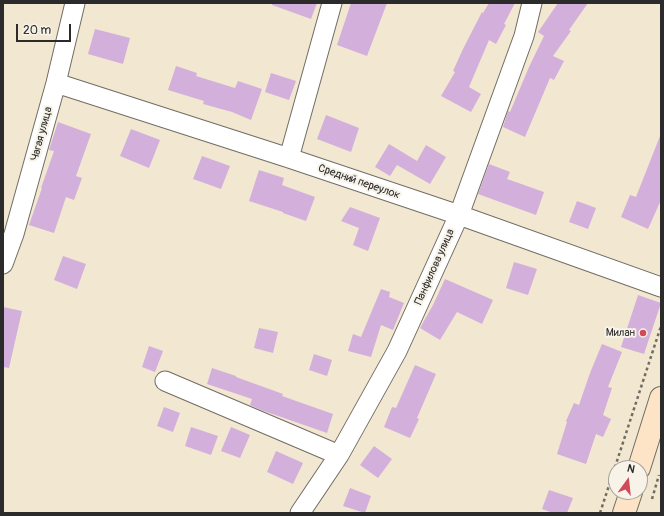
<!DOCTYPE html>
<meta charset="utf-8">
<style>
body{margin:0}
#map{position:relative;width:664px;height:516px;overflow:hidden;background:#f2e7d0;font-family:Pangolin,sans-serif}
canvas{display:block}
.frame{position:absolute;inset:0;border:4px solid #2b2b2b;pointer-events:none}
.north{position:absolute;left:608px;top:460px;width:40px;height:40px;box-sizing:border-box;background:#f7f3e8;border:1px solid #a5a39c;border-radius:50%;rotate:15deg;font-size:11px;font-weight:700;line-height:16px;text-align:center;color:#2b2b2b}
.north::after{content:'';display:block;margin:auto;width:14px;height:18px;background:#d1495b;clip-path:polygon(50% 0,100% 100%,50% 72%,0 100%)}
.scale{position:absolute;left:16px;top:24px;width:55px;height:18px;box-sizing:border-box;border:2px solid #2b2b2b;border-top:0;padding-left:5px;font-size:12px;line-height:14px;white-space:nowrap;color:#2b2b2b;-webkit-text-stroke:3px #f7f3e8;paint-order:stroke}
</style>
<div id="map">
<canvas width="664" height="516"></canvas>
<div class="frame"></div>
<div class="north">N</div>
<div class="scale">20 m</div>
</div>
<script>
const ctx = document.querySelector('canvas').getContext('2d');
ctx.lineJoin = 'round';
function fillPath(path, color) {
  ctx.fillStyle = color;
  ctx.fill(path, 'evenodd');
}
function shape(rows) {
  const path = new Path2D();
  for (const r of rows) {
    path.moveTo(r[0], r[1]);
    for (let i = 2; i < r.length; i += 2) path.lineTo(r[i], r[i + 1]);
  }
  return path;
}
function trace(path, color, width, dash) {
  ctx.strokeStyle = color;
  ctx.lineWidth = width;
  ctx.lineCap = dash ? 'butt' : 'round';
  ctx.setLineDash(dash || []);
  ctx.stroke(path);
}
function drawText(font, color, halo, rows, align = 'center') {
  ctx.font = font + ' Pangolin,sans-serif';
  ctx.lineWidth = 4;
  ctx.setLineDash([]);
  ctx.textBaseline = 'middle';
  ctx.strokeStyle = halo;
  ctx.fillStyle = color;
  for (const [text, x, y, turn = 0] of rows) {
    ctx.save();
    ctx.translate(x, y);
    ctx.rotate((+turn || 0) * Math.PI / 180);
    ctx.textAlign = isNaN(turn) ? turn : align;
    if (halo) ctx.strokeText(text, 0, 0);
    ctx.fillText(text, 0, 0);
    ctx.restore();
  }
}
fillPath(shape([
 [272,3,317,3,311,19,272,5],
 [351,3,387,3,367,56,337,45],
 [489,3,515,3,504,24,506,25,496,44,489,40,469,87,481,94,471,112,441,96,455,72,453,71,463,49,482,12,483,13],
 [558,3,588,3,569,30,571,31,553,56,564,61,554,80,550,78,525,137,503,127,508,111,510,112,529,67,544,36,538,32],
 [95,29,130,38,123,64,88,54],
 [176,66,197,73,196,76,235,88,238,81,262,89,251,120,232,112,203,104,204,101,168,90],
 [271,73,296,81,289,100,265,92],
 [326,115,359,128,351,152,317,139],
 [58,122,91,134,76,176,82,178,74,200,66,197,54,233,29,225,42,188,41,188,54,151,49,150],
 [131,129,160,140,149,168,120,156],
 [660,136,661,136,661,200,648,229,621,217,630,195,636,197],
 [389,144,417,161,426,145,446,157,430,184,397,165,390,176,375,167],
 [202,156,230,166,221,189,193,179],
 [489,164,510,172,507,179,544,192,536,215,478,194],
 [259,170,284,178,282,185,315,197,306,221,283,213,283,212,249,201],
 [577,201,596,208,588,229,569,222],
 [350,207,380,218,368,251,353,245,359,228,341,221],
 [63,256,86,264,77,289,54,280],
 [514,262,537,269,528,295,506,288],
 [445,279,493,300,482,324,457,312,440,340,420,328,433,305],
 [381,289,390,292,389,297,404,303,393,330,381,325,371,357,348,351,353,334,361,337],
 [638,295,661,303,644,354,621,347],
 [3,307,22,311,9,368,3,367],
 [259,328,278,332,273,353,254,348],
 [602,344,622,352,608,387,612,388,603,415,611,419,603,437,596,434,586,464,557,454,567,422,566,421,574,403,579,405,590,373],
 [149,346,163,351,155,372,142,367],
 [314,354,332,360,327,376,309,370],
 [415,365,436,374,417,418,419,419,410,438,384,427,392,407,396,408],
 [212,368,236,376,236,377,283,394,282,396,333,414,327,433,261,410,250,405,252,399,207,384],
 [164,407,180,413,173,432,157,426],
 [191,427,218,436,211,455,185,446],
 [231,427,250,435,240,458,221,451],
 [374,446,392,459,378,478,360,465],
 [276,451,303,463,293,484,267,472],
 [350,488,371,496,365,513,343,506],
 [549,490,573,498,567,513,553,513,542,509]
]), '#d3b0db');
const street = shape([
 [56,83,289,158,459,215,661,287],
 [289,158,332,3],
 [3,264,14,234,56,83,75,3],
 [165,381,339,455],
 [300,513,339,455,397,351,459,215,524,36,532,3]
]);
const secondary = shape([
 [639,468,661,398],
 [624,513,631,492]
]);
trace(street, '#716d65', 21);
trace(secondary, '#716d65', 24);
trace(shape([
 [652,499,659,475],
 [600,513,661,326]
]), '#716d65', 2.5, [3, 3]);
trace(street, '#fff', 19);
trace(secondary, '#fee4c6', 22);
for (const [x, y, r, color] of [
 [643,333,4,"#d1495b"]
]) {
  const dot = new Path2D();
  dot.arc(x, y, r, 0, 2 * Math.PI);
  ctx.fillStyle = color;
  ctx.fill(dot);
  trace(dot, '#f7f3e8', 1.5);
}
drawText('11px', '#2b2b2b', '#f7f3e8', [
 ["Чагая улица",42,134,-75],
 ["Средний переулок",359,182,19],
 ["Панфилова улица",435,267,-66]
]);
drawText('11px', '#2b2b2b', '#f7f3e8', [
 ["Милан",635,333]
], 'right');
</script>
